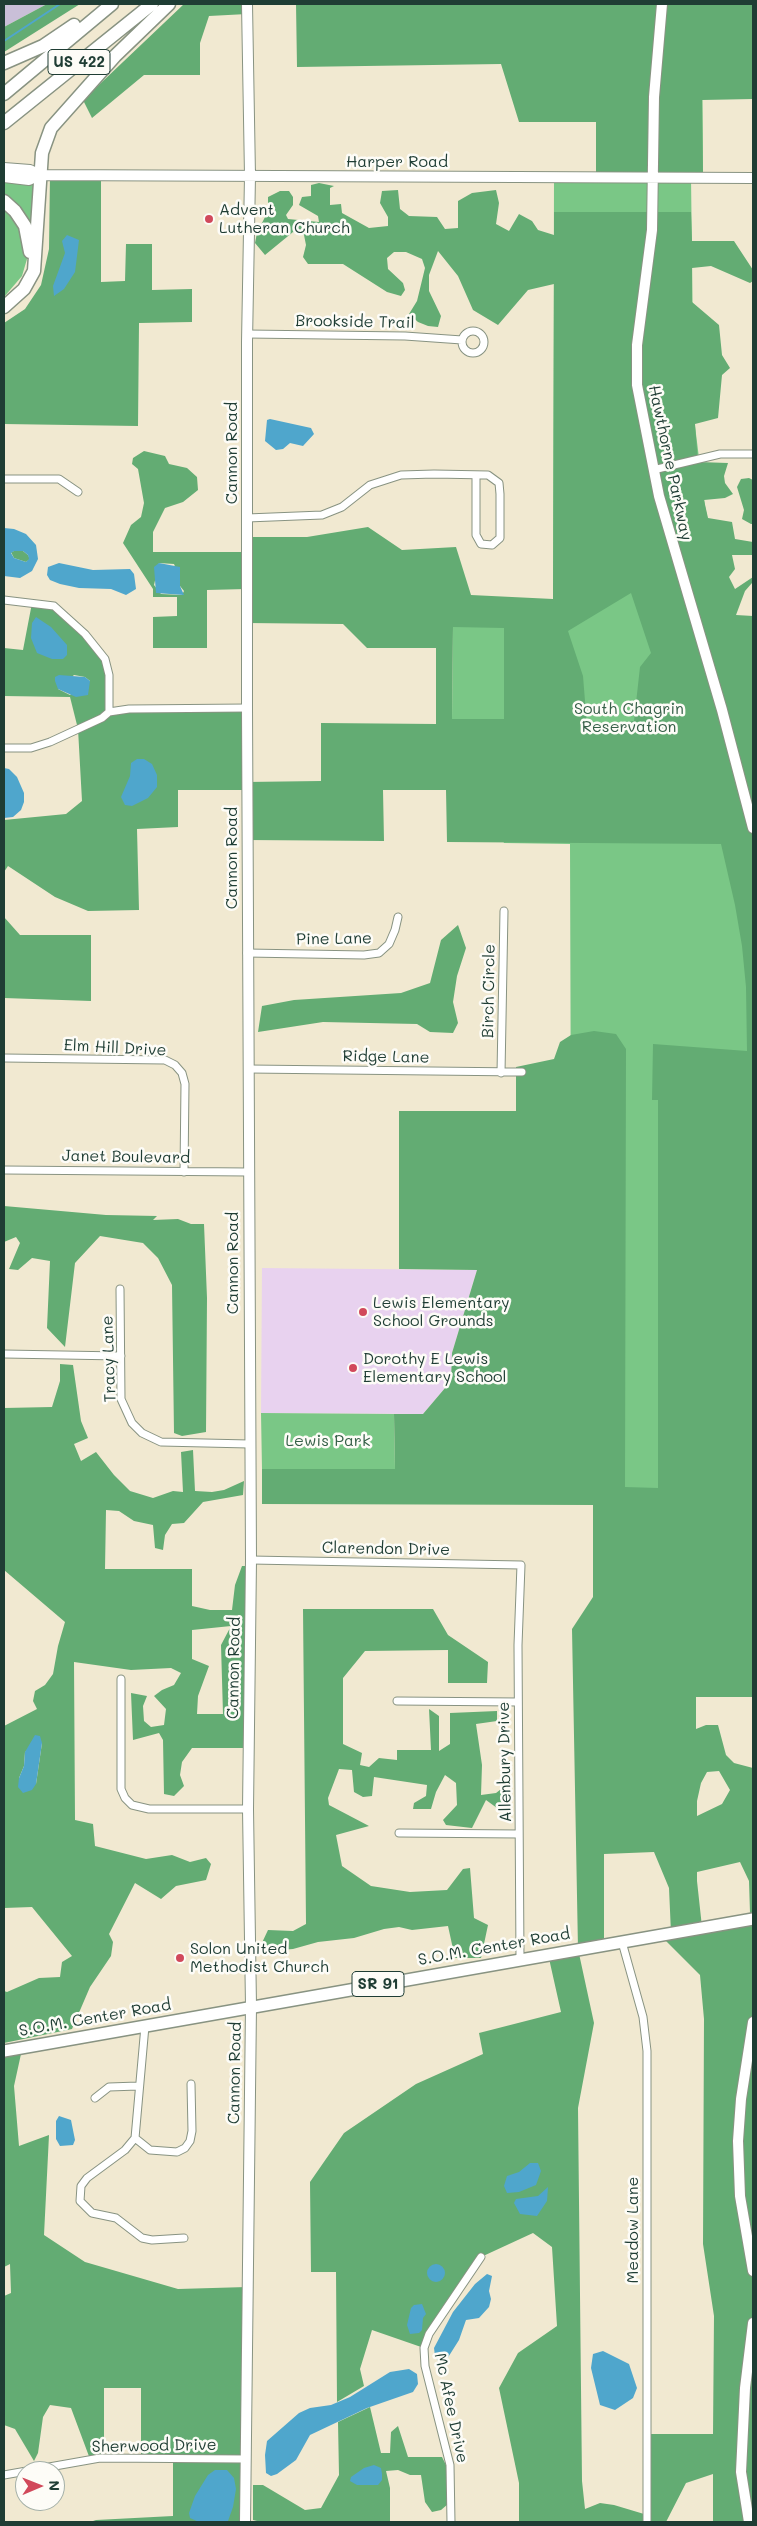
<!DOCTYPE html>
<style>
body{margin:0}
#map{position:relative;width:757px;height:2526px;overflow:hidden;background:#f1e9d1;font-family:Mali,sans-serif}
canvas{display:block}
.frame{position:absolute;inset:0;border:5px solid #1f3d34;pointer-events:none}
.north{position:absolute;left:15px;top:2461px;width:50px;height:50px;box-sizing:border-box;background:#fdfcf7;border:1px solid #a4b0a9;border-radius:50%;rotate:89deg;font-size:14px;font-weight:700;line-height:20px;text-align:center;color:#1f3d34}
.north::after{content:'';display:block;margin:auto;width:18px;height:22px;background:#d1495b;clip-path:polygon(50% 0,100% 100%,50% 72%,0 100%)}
</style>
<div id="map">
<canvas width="757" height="2526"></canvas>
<div class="frame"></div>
<div class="north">N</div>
</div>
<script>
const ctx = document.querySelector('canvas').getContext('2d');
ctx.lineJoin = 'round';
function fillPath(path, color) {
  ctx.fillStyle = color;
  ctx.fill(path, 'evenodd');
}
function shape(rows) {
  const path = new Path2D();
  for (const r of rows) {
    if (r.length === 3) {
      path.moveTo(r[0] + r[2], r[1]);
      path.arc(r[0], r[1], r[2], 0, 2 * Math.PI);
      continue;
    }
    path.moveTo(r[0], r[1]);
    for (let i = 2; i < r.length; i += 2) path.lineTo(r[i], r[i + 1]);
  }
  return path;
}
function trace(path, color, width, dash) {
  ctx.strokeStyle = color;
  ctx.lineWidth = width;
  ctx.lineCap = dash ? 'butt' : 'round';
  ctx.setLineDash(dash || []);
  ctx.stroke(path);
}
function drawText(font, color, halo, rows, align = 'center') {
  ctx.font = font + ' Mali,sans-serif';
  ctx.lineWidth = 5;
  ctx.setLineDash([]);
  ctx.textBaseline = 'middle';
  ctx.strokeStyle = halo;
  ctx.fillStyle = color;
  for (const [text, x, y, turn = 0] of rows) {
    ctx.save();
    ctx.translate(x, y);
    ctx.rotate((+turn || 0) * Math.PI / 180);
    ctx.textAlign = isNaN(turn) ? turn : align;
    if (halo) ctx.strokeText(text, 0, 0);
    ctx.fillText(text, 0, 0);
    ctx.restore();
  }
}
fillPath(shape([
 [262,1268,477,1270,452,1353,451,1381,423,1414,261,1413]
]), '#e8d2ef');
fillPath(shape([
 [4,4,47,4,4,27]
]), '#c9bfd8');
fillPath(shape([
 [595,4,702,4,703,176,691,177,694,418,705,506,714,550,733,616,753,616,753,1697,695,1489,572,1487,570,844,504,843,452,719,453,627,504,627,553,615,554,176,597,176],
 [4,182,32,184,35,187,35,235,17,206,4,194],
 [4,204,15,215,28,246,27,259,22,276,4,297],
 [261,1413,394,1414,395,1469,262,1469]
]), '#7ac786');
fillPath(shape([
 [47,4,80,4,4,52,4,27],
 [184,4,247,4,247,14,209,16,200,43,200,75,144,75,92,118,83,100],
 [296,4,753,4,753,99,702,100,703,176,596,177,596,122,519,122,501,64,297,67],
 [50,175,101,175,101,282,125,281,126,244,152,244,152,290,192,289,192,322,139,323,138,426,4,424,4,323,25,309,41,285,49,249],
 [319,183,334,186,330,188,330,205,341,204,342,213,369,228,388,226,388,217,380,203,382,191,398,190,400,209,409,216,437,217,445,229,458,228,458,201,472,193,496,190,499,203,496,224,509,231,519,214,532,221,538,230,554,235,554,212,691,212,692,241,734,241,753,270,753,281,750,283,711,266,692,268,692,302,719,325,722,355,730,368,722,375,718,418,695,424,698,462,728,463,724,476,725,483,733,494,725,498,704,500,708,518,732,522,735,539,753,542,753,555,732,555,735,569,729,577,735,589,753,577,752,583,745,591,736,615,753,616,753,1697,696,1697,696,1729,706,1725,718,1725,726,1755,734,1763,753,1768,753,1913,750,1913,749,1881,740,1862,697,1872,697,1881,702,1927,753,1919,753,2522,713,2522,713,2474,686,2483,666,2522,647,2522,647,2434,713,2434,714,2316,703,2244,704,2019,700,1975,660,1935,671,1933,669,1888,654,1852,604,1854,604,1945,578,1949,594,2023,578,2108,582,2481,585,2509,600,2503,614,2505,644,2514,644,2522,519,2522,519,2483,499,2388,518,2353,557,2326,552,2247,533,2233,481,2257,424,2348,372,2330,360,2369,364,2386,337,2402,336,2272,311,2272,310,2182,344,2133,416,2084,483,2054,479,2033,561,2012,548,1954,578,1949,572,1629,593,1597,593,1505,262,1504,262,1469,395,1469,394,1414,423,1414,451,1381,452,1353,477,1270,399,1269,399,1111,516,1111,516,1067,554,1059,560,1042,571,1035,594,1031,616,1034,626,1049,625,1487,658,1488,658,1100,652,1100,653,1044,747,1051,746,987,742,946,735,905,721,844,447,842,446,790,383,790,384,841,247,840,247,790,178,790,178,827,137,829,139,910,88,911,55,897,8,866,4,872,4,820,66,814,82,801,78,729,70,697,4,696,4,648,23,650,32,603,54,606,105,659,110,712,244,709,246,782,321,781,321,723,436,724,436,648,367,648,343,624,247,623,246,589,207,590,207,648,153,648,153,617,177,616,177,597,153,597,153,589,123,543,131,525,141,517,144,503,138,469,132,464,133,458,144,451,165,456,169,464,187,468,197,477,198,490,183,502,165,508,153,532,153,552,247,552,247,537,307,537,368,527,402,550,456,547,471,595,553,599,554,284,528,290,498,325,473,310,458,276,438,251,429,275,429,291,441,316,438,327,428,326,418,322,409,314,417,301,425,268,422,259,406,252,394,252,387,258,388,269,403,283,405,290,401,296,387,292,343,264,308,264,303,257,306,245,304,235,293,232,265,255,255,243,257,233,268,211,268,197,280,191,289,191,293,197,293,205,286,215,288,219,319,222,318,216,299,205,302,197,311,196,311,185],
 [159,563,174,564,180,579,180,586,184,591,182,595,161,594,154,585],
 [631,593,651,653,640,667,634,721,587,726,583,676,568,631],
 [453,627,504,628,504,719,452,719],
 [74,675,85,677,90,681,70,695,58,689],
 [719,1771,730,1790,722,1804,697,1816,697,1801,701,1783,707,1772],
 [749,478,753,480,753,524,751,524,742,519,744,510,737,487,741,479],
 [14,551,23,551,28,555,30,559,26,562,14,558,11,552],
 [4,917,20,935,91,935,91,1001,4,998],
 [458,925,466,948,457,976,453,1002,458,1023,453,1033,430,1032,417,1024,323,1022,258,1032,262,1006,294,1000,401,993,430,983,441,940],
 [4,1206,106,1215,157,1216,153,1220,178,1219,191,1224,204,1224,207,1298,206,1432,182,1436,174,1433,172,1285,158,1258,143,1243,100,1236,75,1263,65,1347,47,1328,50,1261,32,1258,18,1270,9,1269,20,1243,16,1237,4,1242],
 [60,1364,73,1365,81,1421,88,1438,74,1444,81,1461,96,1452,114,1475,130,1491,153,1498,173,1491,183,1492,181,1452,193,1450,195,1491,212,1492,224,1490,244,1481,243,1495,203,1502,184,1523,172,1524,165,1535,163,1550,155,1548,153,1525,134,1521,119,1511,106,1510,105,1569,192,1569,192,1606,210,1610,232,1610,235,1585,242,1566,246,1566,248,1748,192,1748,182,1762,180,1775,184,1786,174,1796,164,1794,163,1740,159,1733,133,1740,131,1693,147,1696,143,1706,144,1721,151,1727,164,1725,166,1709,154,1696,162,1690,174,1685,181,1673,171,1668,131,1670,74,1662,75,1820,93,1824,95,1846,146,1859,172,1855,190,1862,206,1858,211,1864,206,1880,176,1886,161,1899,135,1883,109,1934,113,1942,111,1956,90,1987,72,2029,4,2043,4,1991,7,1992,39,1978,60,1977,62,1962,72,1956,32,1907,4,1908,4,1726,37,1709,33,1701,35,1691,45,1685,53,1674,58,1646,65,1622,4,1570,4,1408,52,1407,60,1381],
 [231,1626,221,1645,223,1714,197,1714,198,1696,209,1666,192,1659,192,1630],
 [42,1743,36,1784,19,1778,24,1766,25,1752],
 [303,1609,433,1609,448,1635,488,1662,487,1683,448,1683,448,1650,365,1651,343,1678,343,1744,362,1753,360,1765,369,1767,379,1758,397,1760,397,1750,431,1750,429,1709,439,1716,439,1751,450,1744,450,1713,497,1711,497,1721,476,1724,482,1765,481,1795,496,1793,509,1783,506,1803,497,1808,486,1800,472,1828,446,1825,443,1820,457,1805,456,1783,445,1775,436,1792,431,1809,413,1809,414,1803,426,1796,427,1785,374,1777,372,1796,363,1797,354,1792,352,1770,339,1769,328,1798,329,1805,369,1826,336,1835,342,1866,371,1886,410,1892,447,1890,463,1869,470,1868,474,1918,488,1925,481,1958,455,1958,448,1926,412,1930,399,1927,384,1929,354,1938,318,1942,293,1949,268,1951,260,1947,268,1930,293,1931,306,1924],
 [21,2054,14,2086,19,2146,49,2135,44,2235,85,2262,178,2289,247,2287,245,2522,90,2522,96,2520,173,2516,173,2458,141,2457,141,2388,104,2388,104,2458,90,2459,71,2408,50,2405,43,2417,38,2453,34,2461,15,2429,4,2425,4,2296,11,2293,10,2264,4,2267,4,2057],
 [370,2407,381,2453,390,2453,391,2432,398,2426,408,2457,442,2457,448,2469,448,2504,441,2510,432,2512,425,2502,421,2475,410,2475,398,2470,386,2471,390,2488,390,2522,261,2522,253,2520,253,2485,263,2485,305,2510,321,2508,339,2475,338,2422]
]), '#63ac73');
fillPath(shape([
 [67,235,79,240,75,272,64,289,54,296,53,286,65,253,62,241],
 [270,419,311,428,314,434,303,446,290,443,283,449,276,450,265,441,267,420],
 [4,528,14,529,26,534,36,545,38,559,32,571,20,578,4,576],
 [14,551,23,551,28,555,29,559,26,562,14,558,11,553],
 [59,563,93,570,130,569,134,574,136,589,126,595,111,589,79,588,60,584,50,580,47,575,48,567],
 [159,563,180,567,180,586,184,595,156,593,154,567],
 [36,617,51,627,67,645,67,655,63,659,52,659,37,653,31,638,32,623],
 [59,675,85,677,90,681,88,695,76,697,58,689,55,681,55,677],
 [137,759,144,759,152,764,157,775,157,787,148,798,132,806,125,805,121,797,130,776,131,763],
 [4,768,9,769,17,777,24,793,24,802,21,810,13,817,4,818],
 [35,1735,40,1736,42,1743,36,1784,32,1790,23,1793,18,1787,19,1778,24,1766,25,1752],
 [59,2116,71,2120,75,2140,73,2145,60,2146,56,2139,56,2121],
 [530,2163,538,2163,541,2171,536,2185,519,2192,507,2193,504,2186,507,2176,519,2172],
 [548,2187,547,2201,537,2216,520,2214,514,2203,516,2199,538,2196],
 [436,2273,9],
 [487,2274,492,2276,489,2291,491,2299,489,2307,479,2318,466,2320,459,2340,447,2359,438,2361,435,2356,434,2348,453,2312,475,2284],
 [422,2304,426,2314,423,2318,422,2330,419,2333,410,2334,407,2325,411,2308,414,2305],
 [603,2351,629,2364,637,2388,633,2398,615,2410,600,2405,591,2368,593,2354],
 [409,2369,417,2374,418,2384,413,2392,367,2408,310,2435,296,2460,277,2474,271,2476,266,2473,265,2455,267,2441,299,2413,310,2408,331,2405,350,2397,390,2372],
 [374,2465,381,2468,382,2474,382,2480,378,2485,357,2485,350,2481,351,2477,364,2468],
 [215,2470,227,2470,234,2478,236,2489,233,2507,228,2521,199,2522,190,2518,189,2513,195,2496,208,2475]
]), '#4fa6cc');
trace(shape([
 [4,41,60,4]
]), '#4fa6cc', 2);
const street = shape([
 [473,342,11],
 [247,334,405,336,462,340],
 [653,470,720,454,753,454],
 [4,479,59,479,78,492],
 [247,518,322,515,342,507,370,485,401,475,434,474,488,475,499,483,500,494,500,538,492,545,481,544,476,535,476,475],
 [4,600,54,606,85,634,105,659,109,675,109,712],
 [4,748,31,748,50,742,102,718,109,712,129,709,247,708],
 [247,953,364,955,379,953,389,944,395,930,398,917],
 [4,1058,165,1060,175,1065,182,1073,185,1084,184,1172],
 [249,1069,522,1072],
 [501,1073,504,911],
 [4,1170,248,1172],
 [120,1289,121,1399,132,1423,142,1433,161,1442,249,1444],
 [4,1354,121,1356],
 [251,1560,521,1565,518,1645,520,1959],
 [121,1679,121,1789,125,1798,132,1805,149,1809,248,1809],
 [397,1701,518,1702],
 [399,1833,519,1834],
 [622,1942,643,2017,647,2051,647,2522],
 [145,2026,135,2138,125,2150,87,2178,81,2186,80,2201,92,2213,116,2218,142,2238,152,2240,184,2238],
 [95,2098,109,2087,138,2086],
 [135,2138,150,2150,177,2152,185,2148,190,2141,192,2131,191,2084],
 [4,2475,100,2458,246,2459],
 [451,2522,450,2465,425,2366,424,2348,429,2334,481,2257]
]);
const secondary = shape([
 [662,4,654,97,652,230,637,345,637,385,659,496,722,710,753,828],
 [4,168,30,170,40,175],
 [4,177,29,180,40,175,753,178],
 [753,2022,741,2099,738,2141,740,2196,753,2271],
 [245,2522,251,2006,248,1809,251,1560,247,708,247,342,250,176,247,4],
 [749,2522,741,2472,745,2388,753,2323]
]);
const primary = shape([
 [4,2051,753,1919]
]);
const highway = shape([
 [4,63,43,46,74,25],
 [4,94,112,4],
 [4,123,152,4],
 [4,201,15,211,25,226,30,252],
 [4,307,24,289,34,271,42,153,51,128,115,56,169,4]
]);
trace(street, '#889382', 9);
trace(secondary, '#889382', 12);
trace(primary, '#889382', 14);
trace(highway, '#889382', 15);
trace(street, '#fff', 7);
trace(secondary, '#fff', 10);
trace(primary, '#fff', 11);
trace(highway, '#fff', 12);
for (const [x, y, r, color] of [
 [209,219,5,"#d1495b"],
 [363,1312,5,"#d1495b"],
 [353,1368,5,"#d1495b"],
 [180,1958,5,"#d1495b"]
]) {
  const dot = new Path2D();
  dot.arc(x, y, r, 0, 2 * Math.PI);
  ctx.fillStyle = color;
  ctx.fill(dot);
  trace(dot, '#fdfcf7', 2);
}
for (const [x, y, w] of [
 [79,62,62],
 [378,1984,52]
]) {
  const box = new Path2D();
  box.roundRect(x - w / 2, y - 12.5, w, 25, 4);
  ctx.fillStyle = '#fdfcf7';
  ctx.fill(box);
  trace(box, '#1f3d34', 1);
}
drawText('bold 15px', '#1f3d34', null, [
 ["US 422",79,62],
 ["SR 91",378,1984]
]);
drawText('16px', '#1f3d34', '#fdfcf7', [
 ["Harper Road",397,162],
 ["Brookside Trail",355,322,1],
 ["Cannon Road",232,453,-90],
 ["Hawthorne Parkway",670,463,78],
 ["Cannon Road",232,858,-90],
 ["Pine Lane",334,939,-1],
 ["Birch Circle",489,991,-89],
 ["Elm Hill Drive",115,1048,3],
 ["Ridge Lane",386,1057,1],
 ["Janet Boulevard",126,1157,1],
 ["Cannon Road",233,1263,-90],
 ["Tracy Lane",109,1359,-92],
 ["Clarendon Drive",386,1549,1],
 ["Cannon Road",234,1668,-89],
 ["Allenbury Drive",505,1762,-91],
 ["S.O.M. Center Road",494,1947,-10],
 ["S.O.M. Center Road",95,2018,-10],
 ["Cannon Road",235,2073,-89],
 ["Meadow Lane",633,2230,-90],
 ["Mc Afee Drive",451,2408,78],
 ["Sherwood Drive",154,2446,-1]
]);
drawText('16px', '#1f3d34', '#fdfcf7', [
 ["Advent",219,210],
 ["Lutheran Church",219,228],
 ["Lewis Elementary",373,1303],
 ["School Grounds",373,1321],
 ["Dorothy E Lewis",363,1359],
 ["Elementary School",363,1377],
 ["Solon United",190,1949],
 ["Methodist Church",190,1967]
], 'left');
drawText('16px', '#366048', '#fdfcf7', [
 ["South Chagrin",629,709],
 ["Reservation",629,727],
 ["Lewis Park",328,1441]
]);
</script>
